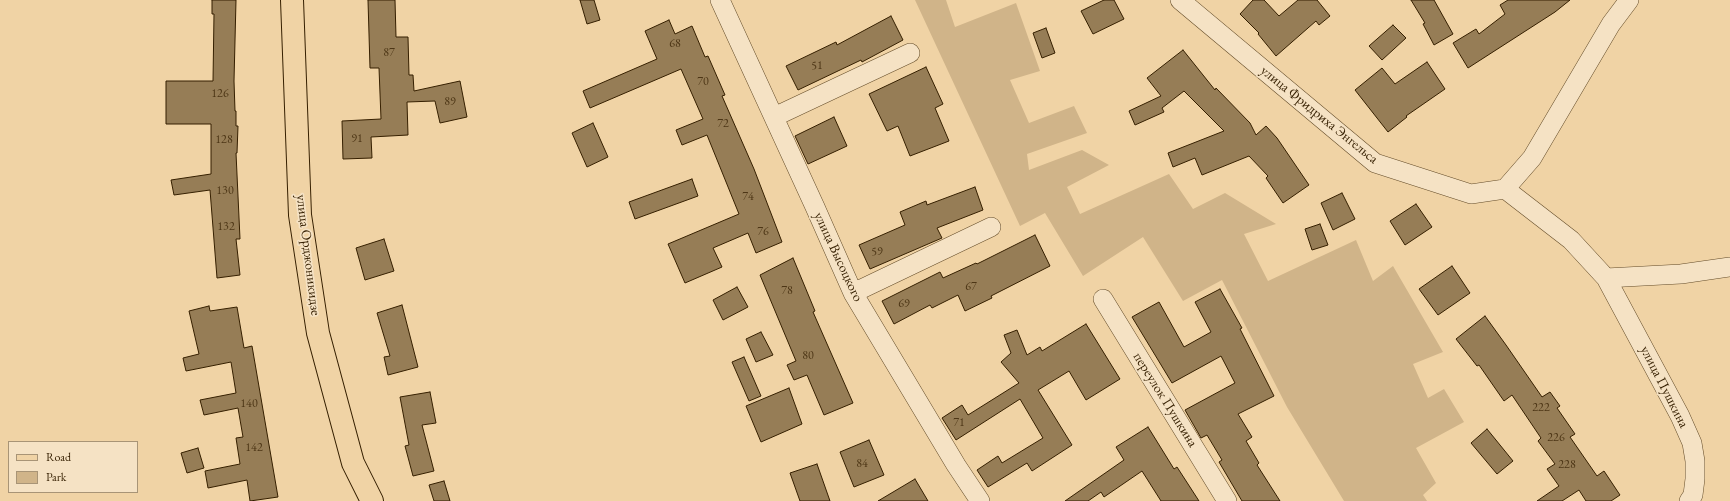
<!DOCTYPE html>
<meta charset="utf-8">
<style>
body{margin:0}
#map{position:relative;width:1730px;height:501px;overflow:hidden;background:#f0d3a5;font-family:"EB Garamond",serif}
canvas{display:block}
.legend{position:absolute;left:8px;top:441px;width:130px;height:52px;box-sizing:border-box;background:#f5e2c4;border:1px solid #a89476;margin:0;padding:5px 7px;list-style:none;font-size:12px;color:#351f00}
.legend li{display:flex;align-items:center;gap:8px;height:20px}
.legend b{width:20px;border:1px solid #a89476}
</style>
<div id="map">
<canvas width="1730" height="501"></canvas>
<ul class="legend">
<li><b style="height:5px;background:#f0d3a5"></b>Road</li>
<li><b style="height:11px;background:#d0b489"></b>Park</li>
</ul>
</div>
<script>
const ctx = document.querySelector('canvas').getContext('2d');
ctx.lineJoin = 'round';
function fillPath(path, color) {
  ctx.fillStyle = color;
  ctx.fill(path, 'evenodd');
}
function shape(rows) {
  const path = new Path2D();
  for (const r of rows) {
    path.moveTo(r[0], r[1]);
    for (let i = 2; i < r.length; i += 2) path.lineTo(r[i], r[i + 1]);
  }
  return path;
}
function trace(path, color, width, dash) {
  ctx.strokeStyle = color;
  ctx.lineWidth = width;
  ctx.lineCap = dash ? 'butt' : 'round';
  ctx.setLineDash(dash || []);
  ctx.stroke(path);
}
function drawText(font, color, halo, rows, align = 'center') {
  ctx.font = font + ' "EB Garamond",serif';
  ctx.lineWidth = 3.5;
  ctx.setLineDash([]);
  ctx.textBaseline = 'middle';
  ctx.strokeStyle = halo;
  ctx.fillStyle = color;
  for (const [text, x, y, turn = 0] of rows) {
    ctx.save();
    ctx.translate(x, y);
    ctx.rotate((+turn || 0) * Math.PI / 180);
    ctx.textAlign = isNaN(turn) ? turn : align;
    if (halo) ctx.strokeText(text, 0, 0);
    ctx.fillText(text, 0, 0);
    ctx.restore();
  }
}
fillPath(shape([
 [915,0,946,0,955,27,1016,3,1040,71,1010,80,1029,123,1074,106,1087,133,1027,154,1029,170,1082,150,1109,165,1067,187,1080,214,1169,174,1193,209,1225,193,1276,224,1244,234,1268,281,1356,240,1373,281,1393,266,1443,352,1413,364,1428,398,1444,389,1464,422,1416,448,1436,483,1423,495,1427,501,1344,501,1287,407,1222,280,1183,301,1143,237,1083,276,1045,213,1020,226]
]), '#d0b489');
const building = shape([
 [212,0,236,0,234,81,235,111,236,111,236,126,238,126,237,153,236,153,240,239,236,239,240,275,217,278,210,190,174,195,171,180,211,174,211,124,166,124,166,81,213,81,214,14,212,14,212,0],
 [368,0,395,0,396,37,408,37,409,75,413,75,414,91,460,81,467,117,440,123,435,101,407,102,408,135,371,137,372,158,343,159,342,121,381,119,379,68,370,68,368,0],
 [580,0,594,0,600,20,587,24,580,0],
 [1104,0,1114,0,1124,19,1093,34,1081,11,1104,0],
 [1253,0,1264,0,1279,16,1298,0,1317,0,1330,16,1319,25,1316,21,1276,56,1258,34,1259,33,1240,14,1253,0],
 [1411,0,1434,0,1453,34,1434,45,1423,24,1425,23,1411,0],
 [1508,0,1570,0,1555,12,1468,68,1453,43,1476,29,1479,34,1505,14,1500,5,1508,0],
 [891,16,903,40,862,62,861,60,798,90,786,66,836,42,837,45,891,16],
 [669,20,675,34,692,26,705,57,708,56,725,95,722,96,754,169,782,242,756,253,748,233,713,248,722,267,685,283,668,244,739,214,707,135,682,145,676,130,703,119,681,69,590,108,583,91,657,59,645,31,669,20],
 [1393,25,1406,38,1382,60,1369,46,1393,25],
 [1046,28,1055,53,1042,58,1033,33,1046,28],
 [1183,50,1215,90,1216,88,1250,123,1256,135,1266,126,1277,138,1309,185,1283,203,1266,178,1268,176,1249,156,1202,175,1195,158,1173,167,1168,153,1224,131,1184,91,1162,108,1164,112,1135,125,1129,111,1161,96,1147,78,1183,50],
 [1427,62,1445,89,1406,116,1407,117,1388,132,1355,90,1382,68,1395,84,1427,62],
 [926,67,943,104,935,108,949,141,910,156,898,126,887,131,869,94,926,67],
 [834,117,847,146,808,164,795,136,834,117],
 [593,123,608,157,587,167,572,133,593,123],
 [692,179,698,196,635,219,629,202,692,179],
 [975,187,983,210,937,228,942,238,870,269,859,245,905,225,900,212,926,201,927,205,975,187],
 [1342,193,1355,219,1333,230,1321,203,1342,193],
 [1416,204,1432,227,1405,245,1390,221,1416,204],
 [1320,224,1328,245,1312,250,1305,229,1320,224],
 [1035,235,1050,266,991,296,992,298,965,311,958,295,932,308,930,305,894,324,882,301,940,272,943,278,976,263,977,264,1035,235],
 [384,239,394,271,365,280,356,248,384,239],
 [793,258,815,311,813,312,853,403,824,415,807,375,794,380,787,365,796,361,760,275,793,258],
 [1452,266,1470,293,1438,315,1419,289,1452,266],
 [737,287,748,307,723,320,713,300,737,287],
 [1220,289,1242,328,1240,329,1274,396,1238,414,1252,437,1246,441,1259,463,1257,465,1280,501,1242,501,1219,462,1222,460,1207,435,1201,438,1185,410,1235,383,1221,356,1172,383,1132,317,1159,302,1184,347,1211,332,1195,302,1220,289],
 [402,305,418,367,388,375,384,357,390,356,377,313,402,305],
 [209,306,210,311,237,307,244,348,252,346,278,497,250,501,247,480,208,488,205,471,240,464,236,438,243,437,238,408,204,415,200,400,236,393,231,362,186,371,183,358,199,354,189,311,209,306],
 [1485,316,1506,345,1542,397,1550,392,1560,406,1557,408,1575,434,1570,437,1597,476,1604,471,1620,495,1611,501,1586,501,1579,490,1562,501,1537,501,1559,486,1547,469,1555,464,1538,441,1541,438,1512,395,1504,401,1479,365,1477,366,1456,339,1485,316],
 [1086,324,1120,379,1086,400,1069,371,1038,390,1072,445,1032,471,1027,463,988,487,977,470,998,456,1002,463,1043,438,1020,399,956,440,942,418,962,405,968,415,1019,383,1001,362,1011,353,1004,335,1017,330,1027,355,1040,347,1042,351,1086,324],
 [761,332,773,355,756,362,746,339,761,332],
 [744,357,761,396,749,401,732,362,744,357],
 [789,388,802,424,761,442,746,406,789,388],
 [430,392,436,423,422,425,434,471,413,476,405,446,409,445,400,397,430,392],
 [1148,427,1174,469,1177,467,1199,501,1161,501,1142,471,1104,497,1101,492,1088,501,1065,501,1124,460,1116,447,1148,427],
 [1487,429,1513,461,1497,474,1471,443,1487,429],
 [869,440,884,475,854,487,840,452,869,440],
 [198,448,204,468,187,473,181,453,198,448],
 [817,464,830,501,800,501,790,473,817,464],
 [915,479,928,501,878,501,915,479],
 [444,481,450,501,434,501,429,485,444,481]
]);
fillPath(building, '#967d56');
trace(building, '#351f00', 1);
const minor = shape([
 [720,0,815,207,853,293,956,465,980,501],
 [1180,0,1375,163,1471,194,1505,189,1571,240,1606,278,1681,274,1730,267],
 [774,117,910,53],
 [1505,189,1532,158,1611,24,1629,0],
 [1606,278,1680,416,1692,443,1695,461,1695,479,1693,495,1689,501],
 [853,293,991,227],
 [1103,299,1227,501]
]);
const major = shape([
 [292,0,300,215,318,333,353,463,372,501]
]);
trace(minor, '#644c29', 20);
trace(major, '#351f00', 24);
trace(minor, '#f5e2c4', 19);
trace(major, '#f0d3a5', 22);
drawText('12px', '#4d3616', null, [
 ["68",675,44],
 ["87",389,53],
 ["51",817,66],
 ["70",703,82],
 ["126",220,94],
 ["89",450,102],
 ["72",723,124],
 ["91",357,139],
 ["128",224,140],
 ["130",225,191],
 ["74",748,197],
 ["132",226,227],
 ["76",763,232],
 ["59",877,252],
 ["67",971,287],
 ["78",787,291],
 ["69",904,304],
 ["80",808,356],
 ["140",249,404],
 ["222",1541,408],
 ["71",959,423],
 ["226",1556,438],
 ["142",254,448],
 ["84",862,464],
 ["228",1567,465]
]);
drawText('14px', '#351f00', '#f5e2c4', [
 ["улица Фридриха Энгельса",1319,115,39],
 ["улица Орджоникидзе",308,255,83],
 ["улица Высоцкого",838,257,65],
 ["улица Пушкина",1664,387,63],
 ["переулок Пушкина",1165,400,58]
]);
</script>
